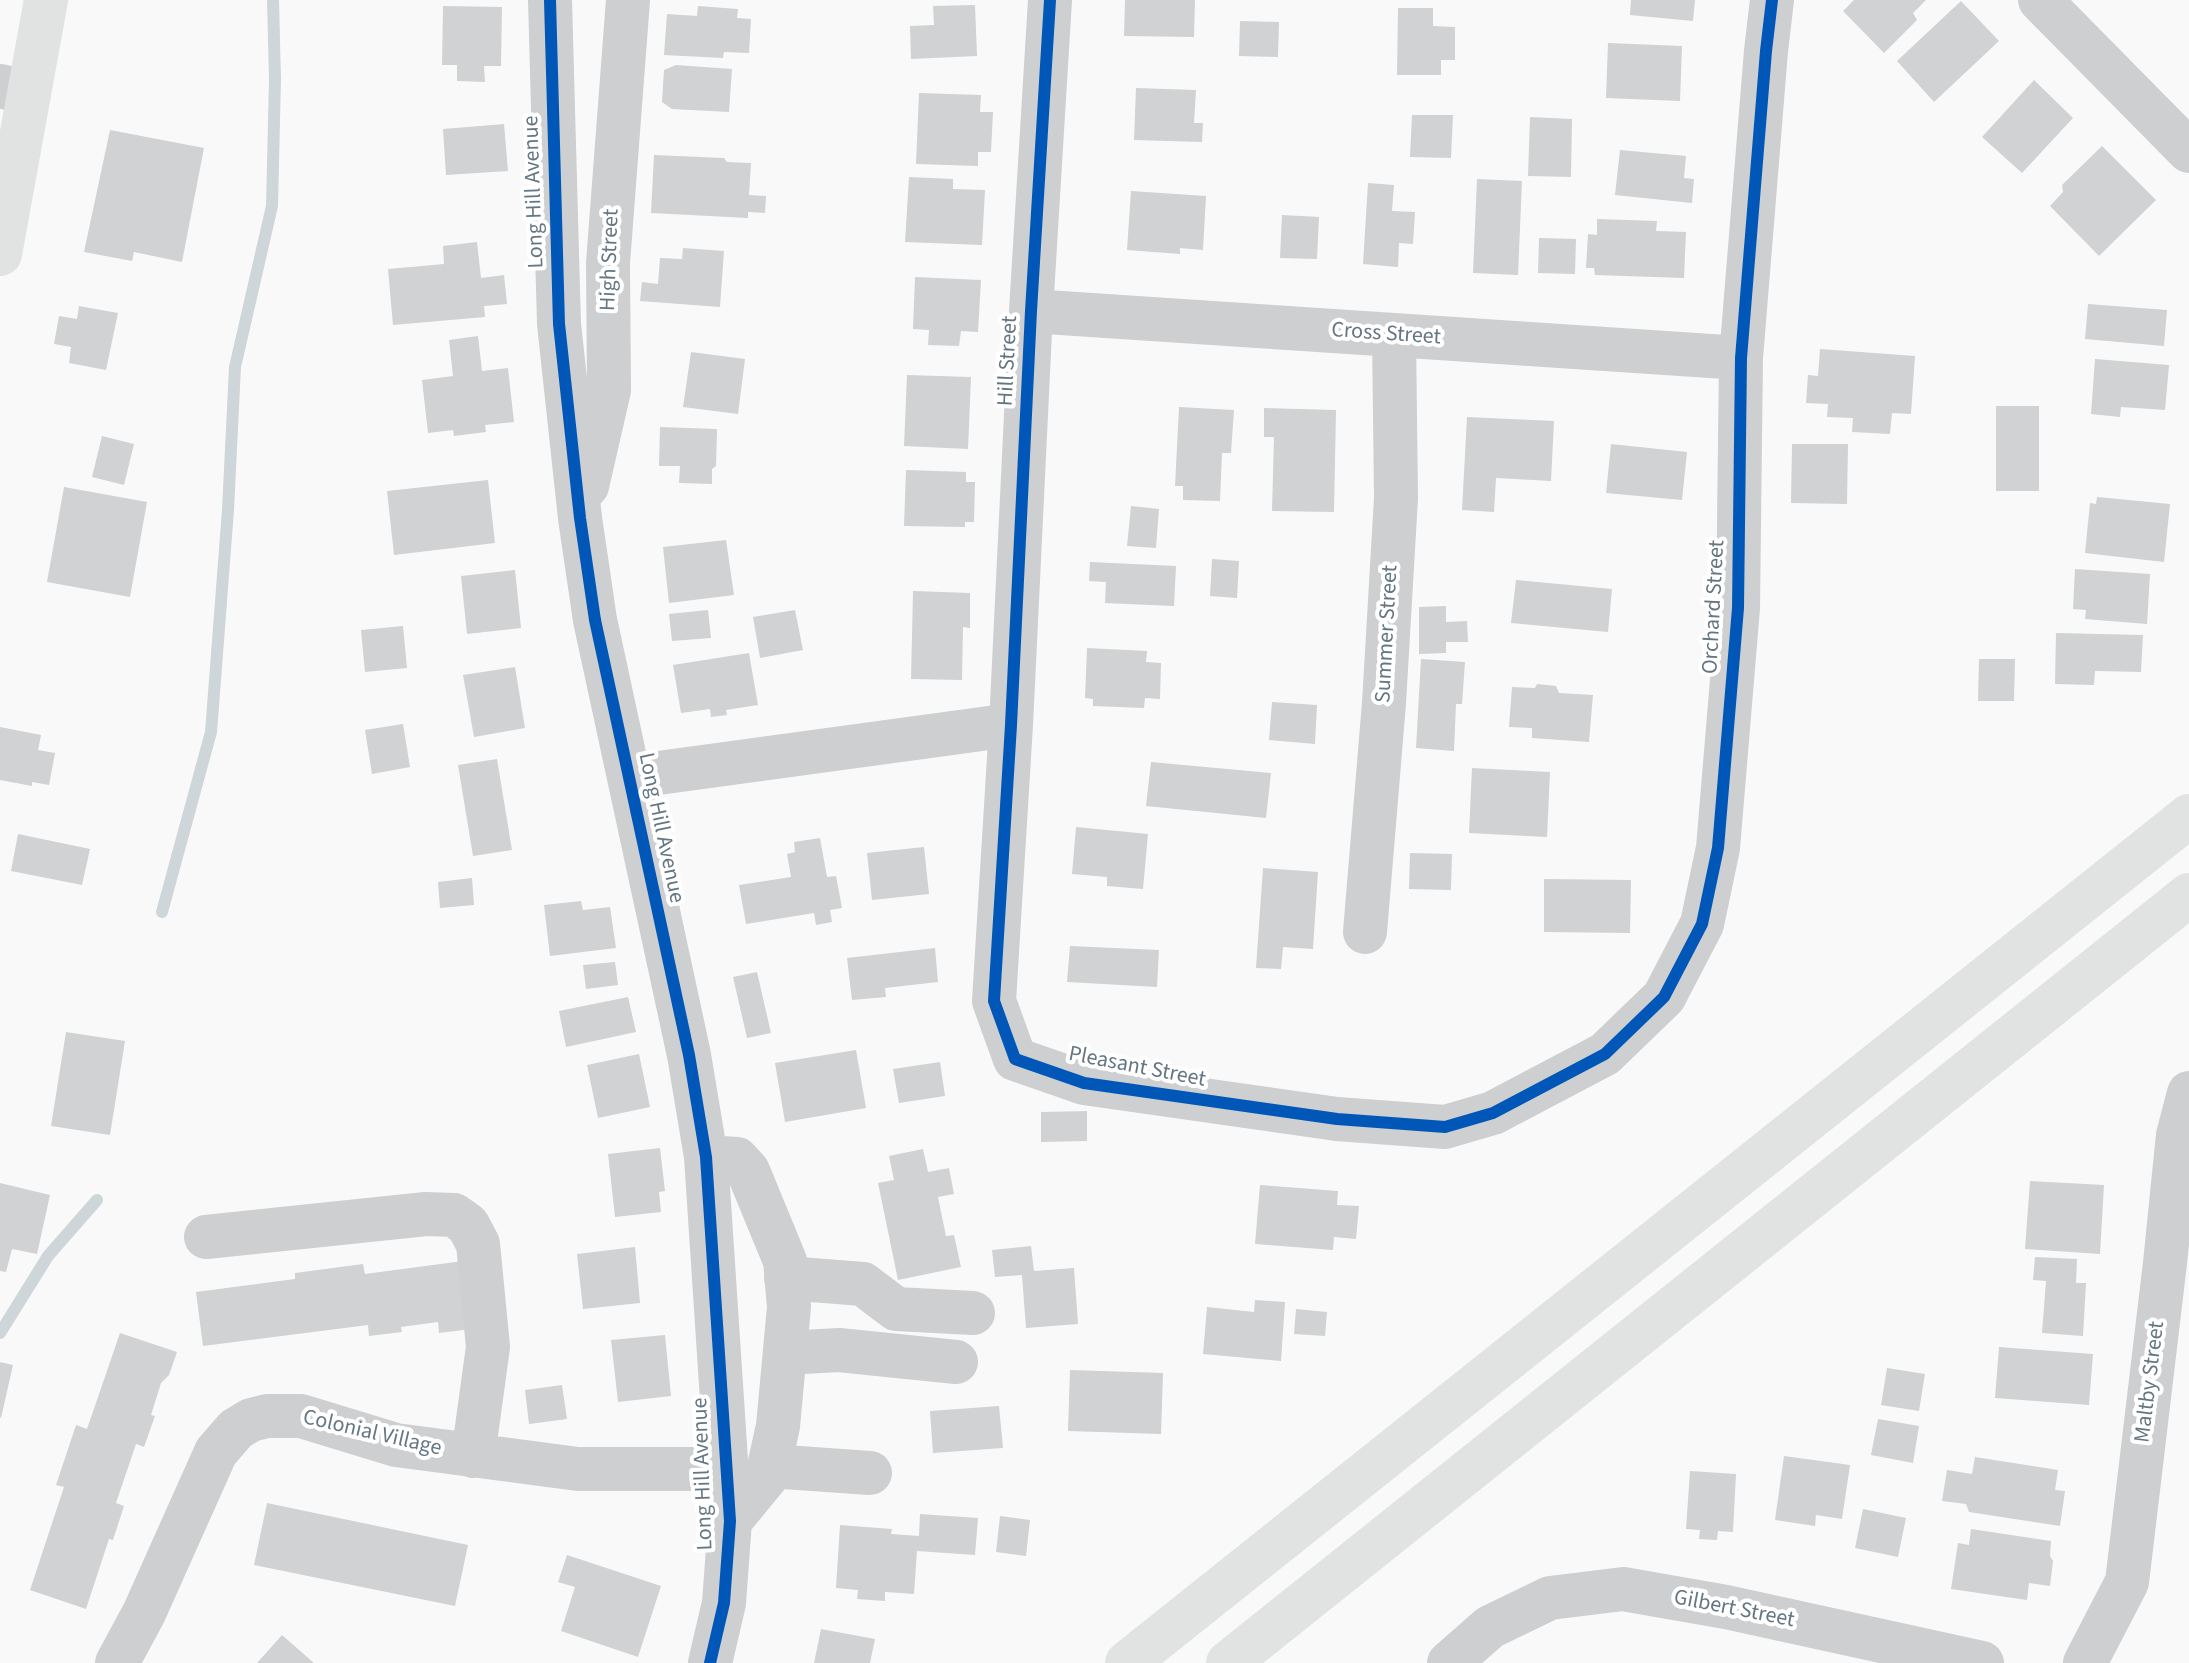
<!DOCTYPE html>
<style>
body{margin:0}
canvas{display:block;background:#f9f9f9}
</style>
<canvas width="2189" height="1663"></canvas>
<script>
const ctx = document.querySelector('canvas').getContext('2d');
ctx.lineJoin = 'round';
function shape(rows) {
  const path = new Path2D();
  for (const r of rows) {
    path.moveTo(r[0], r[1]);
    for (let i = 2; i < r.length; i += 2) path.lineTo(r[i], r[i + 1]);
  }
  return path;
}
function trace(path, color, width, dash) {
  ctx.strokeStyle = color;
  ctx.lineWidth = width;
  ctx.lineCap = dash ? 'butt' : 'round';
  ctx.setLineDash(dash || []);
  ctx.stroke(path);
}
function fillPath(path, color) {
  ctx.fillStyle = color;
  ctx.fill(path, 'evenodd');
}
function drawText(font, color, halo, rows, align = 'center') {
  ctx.font = font + ' "Source Sans 3",sans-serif';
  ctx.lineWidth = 8;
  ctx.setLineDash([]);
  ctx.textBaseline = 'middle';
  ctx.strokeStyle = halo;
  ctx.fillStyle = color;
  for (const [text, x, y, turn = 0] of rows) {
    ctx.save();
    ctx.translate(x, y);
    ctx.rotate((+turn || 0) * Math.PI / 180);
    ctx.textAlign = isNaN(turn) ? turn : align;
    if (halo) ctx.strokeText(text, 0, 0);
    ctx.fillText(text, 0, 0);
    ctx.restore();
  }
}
trace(shape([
 [162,912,211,732,228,510,235,367,272,206,275,79,273,0],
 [0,1333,48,1256,97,1200]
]), '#ced6d9', 12);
fillPath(shape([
 [1125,0,1195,0,1194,37,1124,36],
 [1631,0,1695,0,1693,21,1630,15],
 [1854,0,1926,0,1913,13,1917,20,1884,53,1843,11],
 [1961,1,1999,41,1934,102,1897,61],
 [975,5,977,56,911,59,910,26,934,25,933,6],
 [443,6,502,7,501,66,484,66,485,82,457,81,457,65,442,65],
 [698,6,738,9,737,18,751,19,749,53,724,52,723,58,664,55,667,14,697,16],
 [1398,8,1433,8,1433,26,1455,27,1455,60,1441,60,1441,75,1397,75],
 [1240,21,1279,22,1278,57,1239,56],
 [1608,43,1682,46,1680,101,1606,98],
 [676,65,732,69,729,112,672,109,662,102,664,70],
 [2034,80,2073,118,2022,173,1982,137],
 [1136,88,1196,90,1194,123,1203,123,1202,142,1134,140],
 [919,93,981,95,980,112,993,112,991,152,978,152,978,166,916,164],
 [1412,115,1453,115,1451,158,1410,157],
 [1530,117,1572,119,1571,177,1528,176],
 [504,124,508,171,446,175,443,129],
 [110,130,204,148,182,262,134,252,132,261,84,252],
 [2102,146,2156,200,2099,256,2050,206,2063,192,2062,185],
 [1620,150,1686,156,1684,178,1694,179,1692,203,1615,195],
 [654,155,724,158,727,162,751,163,749,195,766,196,765,213,748,212,748,218,651,213],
 [909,177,953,179,953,189,985,190,982,245,905,242],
 [1477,179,1522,181,1518,275,1473,273],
 [1368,183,1394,185,1392,211,1415,212,1413,244,1399,243,1398,267,1363,264],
 [1131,191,1206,196,1203,250,1180,248,1180,254,1127,250],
 [1282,215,1319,217,1317,259,1280,258],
 [1597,219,1657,221,1656,231,1686,232,1684,278,1595,275,1594,268,1586,268,1588,234,1597,235],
 [1539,238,1576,239,1575,274,1538,273],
 [477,242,481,278,504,275,507,304,484,306,485,317,393,325,388,269,444,264,443,246],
 [683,248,724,251,720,307,640,301,642,282,658,284,660,258,682,259],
 [915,277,981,280,978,332,961,331,959,346,928,345,929,330,913,329],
 [2088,304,2167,310,2164,346,2085,339],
 [79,306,118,313,106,370,69,363,71,347,54,344,59,316,77,319],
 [478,336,482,371,508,368,514,422,485,425,486,432,454,436,453,430,428,433,422,380,453,376,449,340],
 [1820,349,1915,356,1911,414,1892,413,1890,434,1852,432,1853,418,1827,417,1828,404,1806,403,1808,375,1818,376],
 [691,352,745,359,738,414,683,407],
 [2095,359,2169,365,2165,410,2121,407,2120,417,2091,414],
 [907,375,971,377,968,449,904,446],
 [1996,406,2039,406,2039,491,1996,491],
 [1179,407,1234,410,1231,453,1222,453,1220,501,1183,500,1183,486,1175,486],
 [1264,408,1336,410,1334,512,1272,511,1274,437,1264,437],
 [1467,417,1554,421,1551,481,1496,478,1494,512,1462,510],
 [660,427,717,429,716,466,712,469,712,484,679,483,680,466,659,466],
 [102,436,134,444,124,485,92,477],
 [1611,444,1687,452,1682,500,1606,493],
 [1792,444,1848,444,1847,504,1791,503],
 [906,470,966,472,966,482,975,482,974,522,965,522,965,527,904,526],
 [488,480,495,543,394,555,387,491],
 [64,487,147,502,130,597,47,582],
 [2097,497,2170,504,2164,562,2085,553,2090,503,2096,504],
 [1131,506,1159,509,1156,548,1127,546],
 [726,540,734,595,669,603,663,547],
 [1212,559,1239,561,1237,598,1210,596],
 [1090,562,1176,566,1174,606,1105,603,1106,582,1089,581],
 [2075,569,2150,574,2147,624,2085,619,2086,610,2073,609],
 [515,570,521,628,467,634,461,576],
 [1516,580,1612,589,1608,632,1511,623],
 [913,591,970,593,970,628,963,627,962,680,911,679],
 [1446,606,1446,622,1467,621,1468,642,1446,642,1446,653,1419,654,1419,607],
 [708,610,711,638,672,641,669,614],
 [795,610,803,650,760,658,753,617],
 [403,626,407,668,365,672,361,630],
 [2056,633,2143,635,2141,672,2095,671,2094,685,2055,684],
 [1087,648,1147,651,1146,662,1161,663,1160,699,1145,698,1144,708,1093,706,1093,699,1085,698],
 [749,653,758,705,726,710,727,715,711,717,710,709,681,713,673,665],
 [1421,659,1465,662,1462,704,1456,704,1454,751,1416,748],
 [1979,659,2015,659,2014,701,1978,701],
 [515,667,525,728,474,737,463,675],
 [1537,684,1556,686,1559,693,1593,695,1589,742,1532,738,1532,728,1509,727,1512,687,1535,688],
 [1272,702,1317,705,1315,744,1269,740],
 [403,724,410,767,372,774,365,730],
 [0,727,41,735,38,750,55,753,49,785,32,782,32,786,0,780],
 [497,759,512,850,473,856,458,765],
 [1151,762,1271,773,1266,818,1146,806],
 [1472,768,1550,772,1547,837,1469,833],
 [1076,827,1148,834,1143,889,1107,886,1107,877,1072,874],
 [18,834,90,849,82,885,11,871],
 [820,838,827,877,836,876,842,908,830,910,832,922,816,925,814,913,746,924,739,885,791,877,787,854,795,852,794,842],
 [924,847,929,894,872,900,867,853],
 [1410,853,1452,854,1451,890,1409,889],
 [1263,868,1318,872,1313,949,1283,947,1281,969,1256,968],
 [472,878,474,905,440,908,438,882],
 [1544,879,1631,880,1630,933,1544,932],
 [581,901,583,910,610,907,616,948,550,956,544,905],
 [1070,946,1159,950,1157,987,1067,982],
 [935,948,938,982,885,988,886,997,852,1000,847,958],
 [615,962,618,985,586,989,583,965],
 [757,972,771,1033,747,1038,733,977],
 [628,997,636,1032,566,1047,559,1011],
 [66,1032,125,1041,110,1135,51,1126],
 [856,1050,866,1108,785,1122,775,1063],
 [639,1054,650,1107,598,1118,587,1065],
 [940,1062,945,1096,899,1103,893,1069],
 [1087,1111,1087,1141,1041,1142,1041,1112],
 [660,1148,665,1191,659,1192,661,1212,615,1217,608,1154],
 [923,1149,928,1172,949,1168,954,1194,938,1197,946,1236,954,1235,961,1267,898,1280,878,1183,894,1180,889,1156],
 [2030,1181,2104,1185,2100,1254,2025,1249],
 [0,1183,50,1195,37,1254,12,1249,6,1272,0,1271],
 [1260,1185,1338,1191,1337,1205,1359,1206,1356,1239,1334,1237,1333,1250,1255,1244],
 [1031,1246,1034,1271,1074,1268,1078,1324,1026,1328,1022,1275,995,1277,992,1250],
 [635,1247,640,1303,583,1309,577,1254],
 [2035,1257,2077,1259,2076,1283,2086,1283,2083,1336,2042,1333,2046,1281,2033,1280],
 [463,1261,472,1329,439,1333,438,1322,401,1327,402,1332,369,1336,368,1325,203,1346,196,1292,295,1279,295,1273,363,1264,365,1274],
 [1255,1300,1285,1302,1281,1361,1203,1354,1207,1307,1254,1312],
 [1296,1309,1327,1312,1325,1336,1294,1334],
 [120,1333,177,1352,169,1375,161,1383,151,1415,155,1416,144,1447,136,1444,116,1503,124,1506,113,1540,109,1539,86,1609,30,1590,64,1487,56,1485,76,1425,87,1429],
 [665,1335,671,1396,618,1402,611,1340],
 [1999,1347,2093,1354,2089,1405,1995,1398],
 [0,1362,13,1365,1,1418,0,1417],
 [1887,1368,1925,1374,1919,1411,1881,1405],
 [1070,1370,1163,1373,1161,1434,1068,1431],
 [562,1385,567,1419,529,1424,525,1390],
 [999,1406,1003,1448,933,1453,930,1411],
 [1878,1419,1919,1426,1913,1463,1871,1455],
 [1784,1456,1850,1465,1842,1519,1816,1515,1815,1526,1775,1520],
 [1975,1457,2058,1470,2055,1490,2065,1491,2060,1526,1969,1512,1966,1504,1942,1501,1947,1470,1972,1474],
 [1690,1471,1736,1474,1733,1532,1718,1531,1717,1540,1699,1539,1700,1530,1686,1529],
 [267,1503,468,1545,455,1606,254,1565],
 [1863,1509,1906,1518,1898,1557,1855,1548],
 [920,1514,978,1518,975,1555,917,1551,914,1594,885,1592,885,1601,857,1599,858,1590,836,1588,840,1525,892,1529,891,1534,919,1536],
 [1000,1516,1030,1520,1026,1556,996,1552],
 [1971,1529,2051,1541,2050,1556,2053,1561,2050,1586,2029,1583,2027,1600,1951,1589,1958,1543,1969,1545],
 [567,1555,661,1586,638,1657,561,1631,575,1587,558,1582],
 [821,1629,875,1639,870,1663,814,1663],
 [282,1635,314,1663,257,1663]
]), '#d0d2d3');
trace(shape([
 [550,0,559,324,580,518,595,620,689,1055,706,1157,730,1521,724,1603,710,1663],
 [1050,0,1031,311,1011,725,994,1001,1015,1059,1084,1083,1337,1119,1445,1127,1493,1113,1605,1054,1664,997,1702,924,1718,848,1738,608,1741,358,1766,51,1772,0],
 [2040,0,2189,151],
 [0,86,29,93],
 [1031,311,1741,358],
 [587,486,609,390,608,263,628,0],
 [629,777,1011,725],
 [1365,932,1384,703,1396,498,1394,335],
 [706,1157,737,1159,748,1171,785,1261,789,1307,778,1426,767,1476,730,1521],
 [206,1237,426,1214,454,1215,468,1225,478,1244,488,1347,473,1456],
 [786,1278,863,1284,896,1309,973,1313],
 [785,1353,839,1350,956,1362],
 [770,1466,870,1473],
 [117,1663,144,1613,216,1452,236,1429,251,1420,267,1416,301,1416,396,1445,578,1469,725,1469],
 [1449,1663,1490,1627,1550,1598,1623,1589,1726,1607,1982,1663],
 [2085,1663,2127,1582,2165,1263,2178,1135,2189,1093]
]), '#cecfd0', 44);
trace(shape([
 [0,254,46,0]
]), '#e1e2e2', 44);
trace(shape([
 [1127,1663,2189,816],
 [1228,1663,2189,895]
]), '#e1e2e2', 44);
trace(shape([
 [550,0,559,324,580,518,595,620,689,1055,706,1157,730,1521,724,1603,710,1663],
 [1050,0,1031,311,1011,725,994,1001,1015,1059,1084,1083,1337,1119,1445,1127,1493,1113,1605,1054,1664,997,1702,924,1718,848,1738,608,1741,358,1766,51,1772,0]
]), '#0057b8', 12);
drawText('22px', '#657683', '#fff', [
 ["Long Hill Avenue",535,192,-92],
 ["High Street",611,260,-88],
 ["Cross Street",1386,335,4],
 ["Hill Street",1009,361,-87],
 ["Orchard Street",1715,607,-87],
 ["Summer Street",1388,634,-87],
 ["Long Hill Avenue",660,828,78],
 ["Pleasant Street",1137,1068,11],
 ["Maltby Street",2151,1382,-83],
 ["Colonial Village",372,1434,13],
 ["Long Hill Avenue",704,1474,-92],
 ["Gilbert Street",1734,1610,11]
]);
</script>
